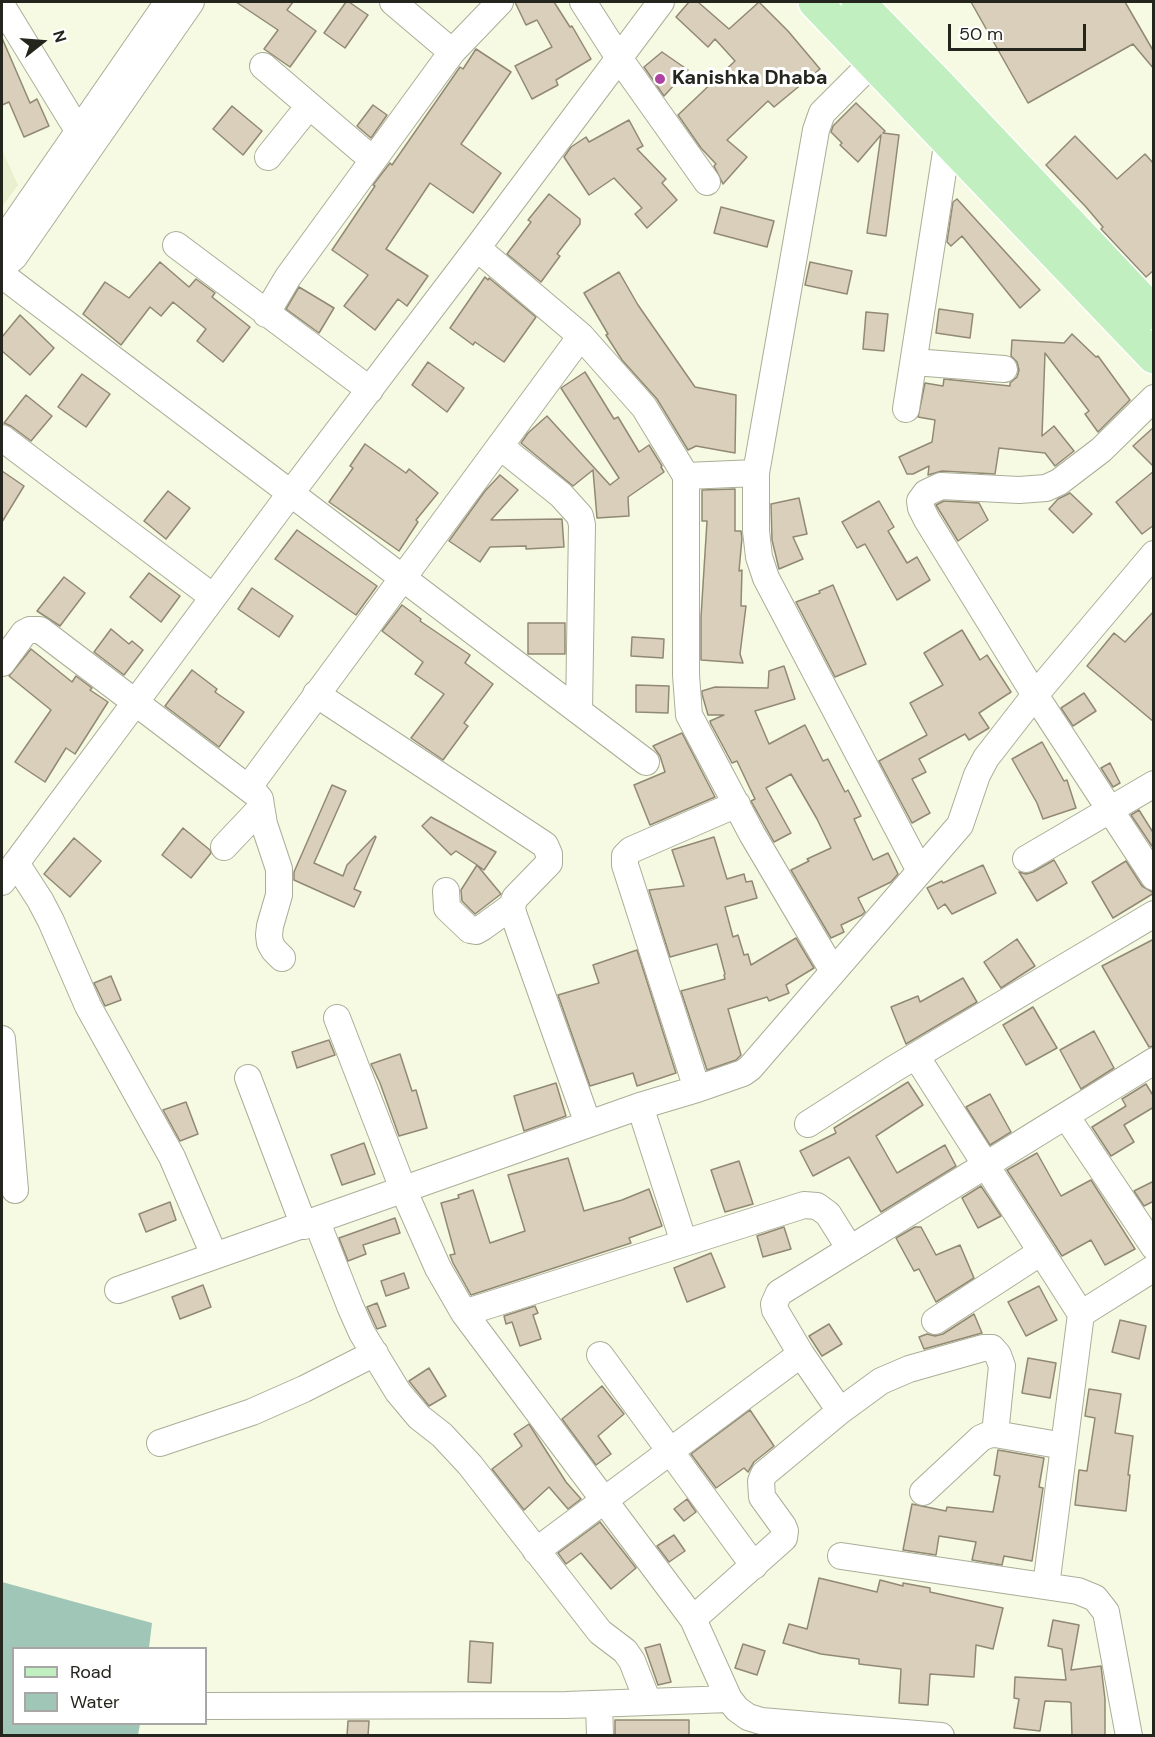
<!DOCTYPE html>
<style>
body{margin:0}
#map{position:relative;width:1155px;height:1737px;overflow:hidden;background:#f6fae2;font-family:"DM Sans",sans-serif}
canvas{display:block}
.frame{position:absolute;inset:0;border:3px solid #24251d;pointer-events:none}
.legend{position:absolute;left:12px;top:1647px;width:195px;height:78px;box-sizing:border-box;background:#fff;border:2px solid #a7a8a5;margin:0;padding:8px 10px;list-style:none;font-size:18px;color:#24251d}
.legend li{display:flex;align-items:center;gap:12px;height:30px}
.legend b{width:30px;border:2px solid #a7a8a5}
.north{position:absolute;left:12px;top:12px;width:60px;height:60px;-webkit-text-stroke:4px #fff;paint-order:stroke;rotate:73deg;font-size:16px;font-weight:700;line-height:24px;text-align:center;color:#24251d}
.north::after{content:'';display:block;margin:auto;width:21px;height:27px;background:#24251d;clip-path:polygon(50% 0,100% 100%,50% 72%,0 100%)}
.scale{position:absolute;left:948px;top:24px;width:138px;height:27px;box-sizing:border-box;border:3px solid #24251d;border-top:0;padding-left:8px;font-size:18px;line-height:21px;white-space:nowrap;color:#24251d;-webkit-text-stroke:4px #fff;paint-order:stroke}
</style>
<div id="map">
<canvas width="1155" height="1737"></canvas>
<div class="frame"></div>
<ul class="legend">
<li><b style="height:8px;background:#c1efbf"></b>Road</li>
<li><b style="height:16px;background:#a0c6b8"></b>Water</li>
</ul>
<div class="north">N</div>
<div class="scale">50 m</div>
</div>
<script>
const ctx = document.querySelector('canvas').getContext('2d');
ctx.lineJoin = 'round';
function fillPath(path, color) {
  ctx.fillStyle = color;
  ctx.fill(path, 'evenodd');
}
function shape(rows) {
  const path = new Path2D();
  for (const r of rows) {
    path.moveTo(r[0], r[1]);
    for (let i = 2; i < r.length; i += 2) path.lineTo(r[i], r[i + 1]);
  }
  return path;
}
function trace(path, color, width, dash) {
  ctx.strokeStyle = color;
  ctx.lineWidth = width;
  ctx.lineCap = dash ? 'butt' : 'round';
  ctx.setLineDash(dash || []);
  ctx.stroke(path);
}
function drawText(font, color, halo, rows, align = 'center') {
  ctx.font = font + ' "DM Sans",sans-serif';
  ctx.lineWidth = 6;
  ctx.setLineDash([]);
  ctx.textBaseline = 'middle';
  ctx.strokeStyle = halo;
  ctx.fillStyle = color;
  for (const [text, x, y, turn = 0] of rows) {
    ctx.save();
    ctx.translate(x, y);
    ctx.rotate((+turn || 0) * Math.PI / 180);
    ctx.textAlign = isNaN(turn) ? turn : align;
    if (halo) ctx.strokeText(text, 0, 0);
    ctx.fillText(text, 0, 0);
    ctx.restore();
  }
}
fillPath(shape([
 [2,150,18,185,2,207]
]), '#eaefd0');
fillPath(shape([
 [2,1582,152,1623,149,1648,14,1648,14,1724,140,1724,138,1735,2,1735]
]), '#a0c6b8');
const building = shape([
 [236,2,293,2,287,10,316,31,290,67,264,49,278,30,236,2],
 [346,2,349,2,368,15,345,48,324,33,346,2],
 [515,2,554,2,570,27,572,26,591,59,556,80,558,85,532,99,515,66,552,47,537,20,526,25,515,2],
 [689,2,698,2,729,29,759,2,788,31,820,69,774,107,768,101,727,140,747,157,723,184,714,166,716,164,701,148,678,115,735,61,715,39,708,47,676,17,689,2],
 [971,2,1125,2,1154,52,1154,69,1133,44,1028,103,971,2],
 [2,38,30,103,37,99,49,126,24,137,9,102,2,105,2,38],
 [476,49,511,72,461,144,501,173,473,213,430,183,386,249,428,276,407,306,398,299,375,330,344,306,368,275,332,250,375,186,373,185,390,163,392,165,460,67,463,69,476,49],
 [662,52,688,70,664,96,644,67,662,52],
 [856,103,885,131,883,133,899,135,886,236,867,233,881,135,858,162,840,145,842,143,831,132,833,126,856,103],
 [373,105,387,115,371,138,357,126,373,105],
 [232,106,262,131,243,155,213,129,232,106],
 [629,120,643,146,637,149,666,179,662,183,677,200,647,228,635,214,642,208,614,178,589,195,564,157,571,147,586,137,589,142,629,120],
 [1075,136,1117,179,1145,154,1154,164,1154,270,1146,277,1101,229,1103,227,1086,207,1046,165,1075,136],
 [549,194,580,219,580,224,557,254,560,256,541,282,507,254,531,222,528,220,549,194],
 [957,199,1040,290,1020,308,962,236,951,246,947,242,953,202,957,199],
 [721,207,774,221,767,247,714,233,721,207],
 [160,262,189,287,196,279,215,293,212,297,250,327,223,362,197,341,206,329,173,302,161,316,150,307,121,345,83,314,105,282,129,298,160,262],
 [810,262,852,271,847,294,805,285,810,262],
 [619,272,638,305,695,387,736,395,735,453,696,446,688,450,657,399,622,360,606,335,608,334,584,293,619,272],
 [485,277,488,280,489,278,536,317,504,362,475,342,473,345,450,328,485,277],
 [299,287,334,308,319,333,286,309,299,287],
 [939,309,973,314,970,338,936,333,939,309],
 [866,312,888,314,884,351,863,349,866,312],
 [20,315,54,348,30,375,2,351,2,337,20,315],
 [1072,334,1096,357,1098,356,1130,400,1098,432,1085,414,1089,411,1045,353,1042,436,1054,426,1074,451,1055,466,1045,453,999,448,995,474,942,471,928,475,929,466,913,474,907,474,899,457,932,442,935,420,918,417,925,383,943,386,944,379,1010,386,1010,383,1017,377,1019,370,1017,362,1011,356,1012,340,1064,343,1072,334],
 [428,362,464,388,447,412,412,385,428,362],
 [585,372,614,419,618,417,639,452,649,445,662,466,661,467,664,472,628,497,629,516,597,518,593,470,573,486,521,443,528,433,547,416,610,485,619,478,561,388,585,372],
 [82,374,110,394,86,427,58,407,82,374],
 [26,395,52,416,31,441,11,426,4,423,26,395],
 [1154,427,1154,467,1133,446,1154,427],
 [365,444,406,473,409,469,438,493,416,520,418,522,399,551,329,502,353,468,350,466,365,444],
 [2,471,24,486,2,522,2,471],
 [1154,471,1154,525,1142,534,1116,502,1154,471],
 [500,475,518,490,491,520,562,519,564,547,526,549,526,546,490,547,480,562,449,541,485,491,500,475],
 [735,489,735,531,741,531,742,538,739,571,742,570,741,606,746,606,740,654,743,663,701,660,701,617,707,521,702,521,702,490,735,489],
 [168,491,190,508,166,539,144,521,168,491],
 [1070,493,1092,514,1073,533,1049,509,1058,499,1070,493],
 [799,498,807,534,793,537,803,559,779,569,772,540,771,504,799,498],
 [879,501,894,527,888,531,907,563,917,557,930,580,897,600,865,544,857,548,842,522,879,501],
 [944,501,979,503,988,520,958,541,936,505,944,501],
 [297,530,377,586,356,615,275,559,297,530],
 [149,573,180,596,161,622,130,597,149,573],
 [64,577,85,593,60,626,37,611,64,577],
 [833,585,866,664,835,677,796,602,820,593,819,591,833,585],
 [252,588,293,616,279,637,238,609,252,588],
 [402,605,421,619,420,621,470,655,465,663,493,684,464,723,468,726,443,760,411,738,444,694,415,674,423,662,382,631,402,605],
 [1154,611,1154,722,1087,666,1114,633,1125,642,1154,611],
 [528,623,565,623,565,654,528,654,528,623],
 [111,629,129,644,132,641,143,650,124,675,94,652,111,629],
 [962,630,980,660,987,655,1011,692,979,713,989,728,969,740,965,734,919,759,926,772,912,779,930,813,912,823,879,761,927,735,910,703,943,685,924,653,962,630],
 [632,637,664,639,663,658,631,656,632,637],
 [31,649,72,682,76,676,92,688,90,690,108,702,75,754,66,748,45,782,15,762,51,710,9,676,31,649],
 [784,666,795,699,755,711,769,744,805,725,823,761,828,759,845,792,848,790,861,816,854,819,873,860,888,853,898,874,891,882,858,898,865,912,862,915,841,925,844,932,831,938,791,870,809,861,807,859,831,848,817,819,791,774,766,788,791,833,774,842,751,801,755,799,737,761,732,763,711,724,710,721,724,715,708,715,702,694,702,691,715,687,768,688,769,671,784,666],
 [192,670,217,689,215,692,244,712,219,747,165,706,192,670],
 [636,685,669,686,668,713,636,712,636,685],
 [1084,693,1096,711,1073,726,1061,708,1084,693],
 [682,733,715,797,650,825,634,785,665,772,660,756,653,746,682,733],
 [1042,742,1064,781,1067,780,1076,808,1043,819,1037,803,1012,759,1042,742],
 [1110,763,1120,783,1113,787,1101,768,1110,763],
 [332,785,346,791,314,863,343,876,347,865,375,836,376,837,354,889,361,892,354,907,294,880,294,872,332,785],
 [1139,810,1154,834,1154,849,1131,815,1139,810],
 [431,817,496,852,484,870,477,865,501,894,475,914,462,901,461,890,477,865,456,851,451,855,422,826,431,817],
 [183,828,210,850,211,853,191,878,162,855,183,828],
 [714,837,727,879,744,874,746,882,752,881,757,898,725,907,733,937,738,935,744,955,748,954,751,965,796,938,814,968,786,985,789,993,769,1001,767,997,728,1009,741,1055,736,1060,707,1070,681,991,725,979,724,975,725,974,717,944,670,957,649,890,684,886,672,850,714,837],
 [74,838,101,861,70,897,44,874,74,838],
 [1054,860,1067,883,1037,901,1019,872,1026,874,1033,872,1054,860],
 [1126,861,1142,886,1154,893,1113,918,1092,882,1126,861],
 [983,865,996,893,952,914,945,904,938,909,927,888,942,881,943,883,983,865],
 [1017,939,1035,966,1001,988,984,962,1017,939],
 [1154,939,1154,1046,1149,1047,1102,966,1154,939],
 [637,950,676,1073,637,1086,633,1073,590,1086,558,995,599,983,593,965,637,950],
 [111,976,121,1000,105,1006,94,983,111,976],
 [963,978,977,1002,906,1044,891,1007,918,996,920,1002,963,978],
 [1033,1007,1057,1048,1026,1065,1003,1025,1033,1007],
 [1094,1031,1114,1068,1081,1089,1060,1050,1094,1031],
 [329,1040,335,1055,297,1068,292,1052,329,1040],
 [400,1054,412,1091,416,1090,427,1128,399,1136,380,1083,371,1064,400,1054],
 [908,1082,923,1105,876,1136,897,1173,945,1145,956,1166,881,1212,849,1157,813,1176,800,1151,836,1133,834,1128,908,1082],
 [556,1083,566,1116,524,1131,514,1096,556,1083],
 [1146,1084,1154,1097,1154,1107,1124,1125,1134,1142,1111,1156,1092,1127,1126,1106,1122,1099,1146,1084],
 [990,1094,1011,1132,990,1145,966,1107,990,1094],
 [186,1102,198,1134,180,1141,163,1110,186,1102],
 [364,1143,375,1174,342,1185,331,1155,364,1143],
 [1037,1153,1061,1196,1091,1180,1135,1249,1105,1265,1091,1240,1062,1256,1007,1170,1037,1153],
 [568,1158,584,1211,622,1200,649,1189,662,1226,629,1238,631,1243,471,1295,453,1263,450,1255,455,1254,441,1203,459,1198,458,1195,473,1190,490,1243,525,1231,508,1175,568,1158],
 [739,1161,753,1204,725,1212,711,1170,739,1161],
 [1154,1181,1154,1201,1144,1206,1134,1191,1154,1181],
 [981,1186,1001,1216,978,1228,962,1198,981,1186],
 [170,1202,176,1220,146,1232,139,1214,170,1202],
 [395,1218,400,1233,363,1245,366,1254,348,1261,339,1238,395,1218],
 [784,1227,791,1249,763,1257,757,1236,784,1227],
 [915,1227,921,1227,936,1255,960,1245,974,1278,936,1302,919,1269,914,1271,896,1238,915,1227],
 [711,1253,725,1287,687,1302,674,1268,711,1253],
 [404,1273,409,1288,386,1296,381,1281,404,1273],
 [203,1285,211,1307,180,1319,172,1297,203,1285],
 [1039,1286,1057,1320,1026,1336,1008,1302,1039,1286],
 [377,1303,386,1326,377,1329,367,1307,377,1303],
 [535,1306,538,1313,533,1315,541,1339,520,1346,512,1322,506,1324,504,1316,535,1306],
 [974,1314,982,1333,924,1349,919,1337,927,1334,935,1336,943,1334,974,1314],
 [1120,1320,1146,1326,1139,1359,1112,1352,1120,1320],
 [829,1324,842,1344,822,1356,809,1336,829,1324],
 [1028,1358,1056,1363,1050,1398,1022,1393,1028,1358],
 [429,1368,446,1396,429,1406,409,1381,429,1368],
 [602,1386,624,1414,598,1436,611,1454,596,1465,562,1419,602,1386],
 [1089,1389,1121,1394,1115,1433,1133,1436,1128,1475,1130,1475,1126,1511,1075,1505,1079,1470,1087,1471,1095,1418,1085,1416,1089,1389],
 [750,1410,774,1446,754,1462,748,1472,744,1468,716,1488,691,1454,750,1410],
 [529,1424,566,1482,581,1499,568,1509,549,1487,524,1510,492,1469,522,1446,514,1434,529,1424],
 [998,1450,1044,1458,1039,1487,1043,1488,1032,1561,1004,1556,1002,1565,972,1560,976,1542,939,1536,936,1555,903,1550,912,1504,946,1511,947,1507,993,1512,1000,1476,994,1475,998,1450],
 [687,1499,696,1512,684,1521,674,1509,687,1499],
 [600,1522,636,1568,611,1589,581,1553,566,1564,558,1553,600,1522],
 [674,1535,685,1551,669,1562,657,1546,674,1535],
 [819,1578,877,1592,880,1580,903,1586,903,1583,930,1588,930,1592,1003,1608,993,1649,976,1645,974,1677,930,1674,928,1705,899,1703,901,1669,859,1664,859,1659,821,1654,783,1643,789,1624,807,1629,819,1578],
 [1053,1620,1079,1625,1071,1670,1101,1666,1105,1699,1105,1736,1072,1736,1071,1703,1069,1702,1045,1701,1040,1731,1014,1728,1019,1699,1014,1698,1015,1677,1066,1680,1062,1649,1048,1646,1053,1620],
 [470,1641,493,1643,491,1683,468,1682,470,1641],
 [660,1644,671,1682,658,1685,645,1648,660,1644],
 [743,1644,765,1651,757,1675,735,1668,743,1644],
 [615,1720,689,1720,689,1736,615,1736,615,1720],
 [348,1721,369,1721,368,1736,347,1736,348,1721]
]);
fillPath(building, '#d9cfba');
trace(building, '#928974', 1.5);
const minor = shape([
 [393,2,452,52],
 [583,2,619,58,707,182],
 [2,6,79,132],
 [873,62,822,113,816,130,756,473,756,531,759,557,766,578,920,871],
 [263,66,373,160],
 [268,157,309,106],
 [2,242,168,2],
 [176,245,370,390],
 [477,248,581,336,644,407,686,476,686,675,689,715,752,834,833,971],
 [2,266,6,264,14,257,191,2],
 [2,275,646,762],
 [266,314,288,277,452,52,500,2],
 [914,362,1004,369],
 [1154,398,1101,450,1059,482,1046,488,1019,490,941,486,926,493,920,501,921,508,927,520,1035,695,1154,877],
 [906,409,948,139],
 [2,438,213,597],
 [501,447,561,495,580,516,582,525,579,711],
 [686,476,756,473],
 [2,663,24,633,30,630,40,630,256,794,260,799,261,806,258,811,224,847],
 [316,694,545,845,549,854,549,863,515,898,512,906,513,913,588,1124],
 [248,788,581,336],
 [261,806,264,824,279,869,279,895,270,926,269,935,270,943,274,950,282,958],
 [1026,859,1154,784],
 [16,863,40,900,51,921,88,1006,172,1157,214,1255],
 [2,882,281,506,477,248,661,2],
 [446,891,447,908,470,930,476,931,483,927,512,906],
 [337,1018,403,1189,438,1268,464,1313,693,1619,729,1699,737,1709,748,1717,761,1721,941,1736],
 [2,1039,15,1190],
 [916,1056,1081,1314,1046,1586],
 [248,1078,304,1226],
 [697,1089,625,865,625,856,631,850,737,804],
 [640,1106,684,1243],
 [1066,1116,1154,1247],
 [808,1124,892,1070,1154,914],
 [317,1222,350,1306,362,1333,398,1392,419,1417,442,1435,470,1465,600,1632,625,1651,632,1661,648,1702],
 [118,1290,640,1106,697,1089,743,1073,750,1068,960,825,977,775,986,758,1035,695,1154,554],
 [464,1313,804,1205,817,1206,828,1214,850,1249],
 [1081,1314,1154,1268],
 [935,1321,1041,1252],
 [600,1355,754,1566],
 [840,1411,801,1354,775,1310,774,1304,779,1293,1154,1061],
 [160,1443,252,1412,304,1389,375,1353],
 [923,1492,981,1438,988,1435,995,1434,1064,1446],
 [536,1551,801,1354],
 [841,1556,1078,1591,1095,1598,1106,1612,1129,1736],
 [693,1619,784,1538,785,1531,783,1526,762,1497,761,1481,764,1474,840,1411,881,1381,909,1369,983,1348,992,1348,998,1355,1002,1366,995,1434],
 [599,1704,600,1736],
 [206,1706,566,1705,729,1699]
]);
const major = shape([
 [815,2,1154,357],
 [858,2,939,85,1154,313]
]);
trace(minor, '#aaae98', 28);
trace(major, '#fff', 36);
trace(minor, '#fff', 26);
trace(major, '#c1efbf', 33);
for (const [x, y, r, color] of [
 [660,79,6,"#ae42a1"]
]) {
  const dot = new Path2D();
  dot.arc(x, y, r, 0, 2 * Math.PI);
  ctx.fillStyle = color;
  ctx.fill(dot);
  trace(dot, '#fff', 2);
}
drawText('bold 20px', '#24251d', '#fff', [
 ["Kanishka Dhaba",672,79]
], 'left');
</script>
